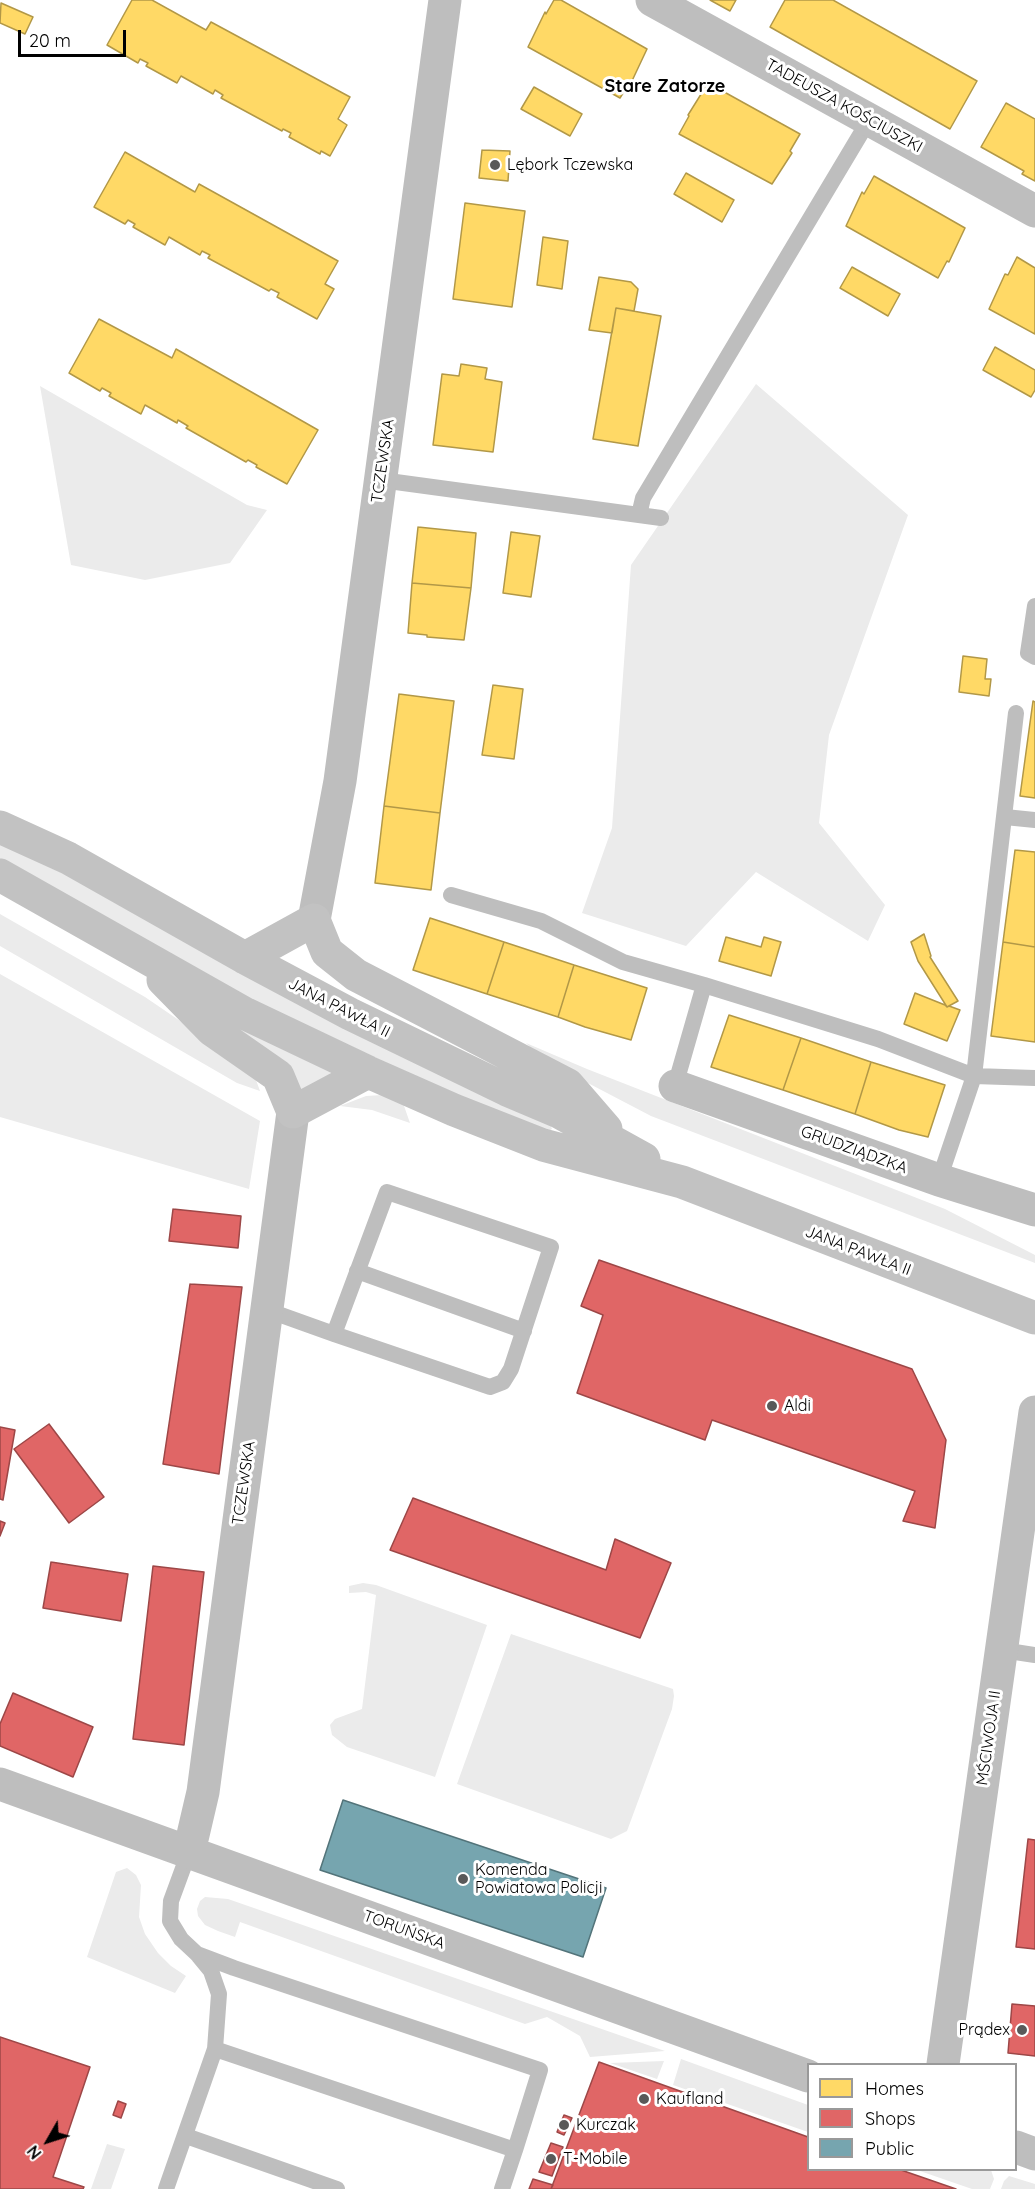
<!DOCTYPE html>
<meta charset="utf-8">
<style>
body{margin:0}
#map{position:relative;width:1035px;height:2189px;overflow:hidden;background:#fff;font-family:Quicksand,sans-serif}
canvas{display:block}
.legend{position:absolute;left:807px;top:2063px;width:210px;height:108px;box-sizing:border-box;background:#fff;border:2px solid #999;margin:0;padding:8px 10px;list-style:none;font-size:18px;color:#000}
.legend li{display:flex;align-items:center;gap:12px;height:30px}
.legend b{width:30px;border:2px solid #999}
.north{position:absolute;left:18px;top:2111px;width:60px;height:60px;-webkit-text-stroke:4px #fff;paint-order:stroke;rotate:231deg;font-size:16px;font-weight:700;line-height:24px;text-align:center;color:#000}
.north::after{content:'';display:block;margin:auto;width:21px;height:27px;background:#000;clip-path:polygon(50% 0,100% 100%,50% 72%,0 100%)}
.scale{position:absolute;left:18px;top:30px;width:108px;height:27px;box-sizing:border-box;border:3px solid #000;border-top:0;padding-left:8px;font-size:18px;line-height:21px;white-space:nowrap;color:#000;-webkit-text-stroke:4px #fff;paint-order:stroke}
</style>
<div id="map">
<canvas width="1035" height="2189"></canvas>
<ul class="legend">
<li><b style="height:16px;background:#ffd966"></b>Homes</li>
<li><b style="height:16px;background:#e06666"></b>Shops</li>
<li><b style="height:16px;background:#76a5af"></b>Public</li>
</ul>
<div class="north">N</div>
<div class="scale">20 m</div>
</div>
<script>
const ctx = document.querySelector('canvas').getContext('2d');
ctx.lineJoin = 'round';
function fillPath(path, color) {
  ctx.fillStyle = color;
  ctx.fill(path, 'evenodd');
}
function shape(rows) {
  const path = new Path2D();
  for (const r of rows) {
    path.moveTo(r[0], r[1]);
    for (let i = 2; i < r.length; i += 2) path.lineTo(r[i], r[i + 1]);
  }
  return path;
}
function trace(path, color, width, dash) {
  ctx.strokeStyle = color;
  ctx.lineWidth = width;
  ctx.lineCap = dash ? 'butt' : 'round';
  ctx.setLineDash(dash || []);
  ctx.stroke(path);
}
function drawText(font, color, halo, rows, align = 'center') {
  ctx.font = font + ' Quicksand,sans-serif';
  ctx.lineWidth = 6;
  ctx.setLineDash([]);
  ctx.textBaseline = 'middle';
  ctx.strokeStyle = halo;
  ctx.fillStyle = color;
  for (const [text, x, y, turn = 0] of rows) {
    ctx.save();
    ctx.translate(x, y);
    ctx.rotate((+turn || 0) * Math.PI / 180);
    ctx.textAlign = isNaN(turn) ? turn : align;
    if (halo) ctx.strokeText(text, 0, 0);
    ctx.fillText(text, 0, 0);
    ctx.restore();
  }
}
fillPath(shape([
 [756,384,908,515,829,735,819,823,885,905,868,941,756,872,686,946,582,913,612,828,631,565],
 [40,386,247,505,267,510,230,563,145,580,71,565],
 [0,843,27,855,550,1123,552,1129,549,1131,440,1088,249,998,0,860],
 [0,914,145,997,211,1042,256,1080,260,1091,237,1083,0,946],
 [0,974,260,1121,249,1189,0,1117],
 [219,1017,334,1071,306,1096],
 [526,1043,587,1069,945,1209,1035,1255,1035,1263,651,1116,542,1059],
 [383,1095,403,1103,410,1123,372,1110,340,1106,366,1096],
 [363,1583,376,1585,487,1625,435,1777,347,1747,332,1735,330,1725,335,1719,362,1709,376,1595,366,1592,349,1593,349,1586],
 [511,1634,673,1689,674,1696,672,1709,627,1831,611,1839,457,1784],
 [127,1868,136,1875,141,1885,139,1917,145,1934,158,1953,171,1966,186,1976,175,1993,87,1957,116,1872],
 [205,1897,228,1899,665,2051,590,2057,580,2036,547,2017,525,2024,240,1922,235,1937,218,1931,205,1925,198,1916,197,1909,200,1901],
 [681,2059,808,2105,808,2132,673,2085],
 [664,2061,657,2079,610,2063],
 [107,2144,125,2149,111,2189,91,2189],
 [917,2170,991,2170,994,2179,990,2189,972,2189],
 [1009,2176,1035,2184,1035,2189,1001,2189,1004,2181]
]), '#ebebeb');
const homes = shape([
 [132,0,152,0,206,30,211,22,350,97,338,119,347,125,330,156,321,151,320,154,289,137,291,133,283,129,282,131,221,98,223,95,215,90,213,94,181,76,177,83,146,66,148,63,140,59,138,63,107,45,132,0],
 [554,0,561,0,647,49,631,83,630,82,620,98,528,47,545,12,546,14,554,0],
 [710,0,736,0,730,11,710,0],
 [785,0,833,0,977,81,950,129,770,27,785,0],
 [1,3,33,17,25,34,0,23,1,3],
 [708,83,800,134,790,151,792,153,772,184,679,134,689,116,688,115,708,83],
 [534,87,582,114,570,136,521,109,534,87],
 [1006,103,1035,119,1035,181,1022,174,1024,171,981,147,1006,103],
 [482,150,510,151,508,181,479,178,482,150],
 [125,152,195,192,199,184,338,261,325,284,334,289,317,319,277,297,279,293,271,289,269,291,208,258,210,255,202,251,200,255,169,237,165,245,133,227,135,224,128,220,125,224,94,207,125,152],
 [686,173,734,200,722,222,674,194,686,173],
 [874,176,965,228,949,262,947,261,938,278,846,226,862,192,864,194,874,176],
 [465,203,525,211,512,307,453,299,465,203],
 [543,237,568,241,562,289,537,285,543,237],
 [1017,257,1035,268,1035,334,989,309,1005,274,1008,275,1017,257],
 [852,267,900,294,888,316,840,288,852,267],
 [599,277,631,282,638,289,634,311,616,308,612,333,589,330,599,277],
 [616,308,661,316,638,446,593,439,616,308],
 [99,319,172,358,176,349,318,430,287,484,256,467,257,465,248,460,246,462,186,428,188,426,178,420,177,423,145,405,141,414,109,396,111,393,102,388,100,391,69,373,99,319],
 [995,347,1035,370,1035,390,1031,397,983,370,995,347],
 [461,364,487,368,485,379,502,382,493,452,433,445,442,374,459,376,461,364],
 [418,527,476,533,471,588,412,583,418,527],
 [511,532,540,536,531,597,503,593,511,532],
 [412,583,471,588,464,640,427,637,427,635,408,633,412,583],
 [963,656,987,659,985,679,991,679,989,696,959,692,963,656],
 [493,685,523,689,514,759,482,755,493,685],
 [399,694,454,701,440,813,384,806,399,694],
 [1033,701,1035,702,1035,798,1020,796,1033,701],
 [384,806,440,813,431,890,375,883,384,806],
 [1015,850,1035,852,1035,947,1003,942,1015,850],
 [430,918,504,942,487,994,413,970,430,918],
 [924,934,931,956,930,957,958,1001,947,1007,918,961,911,942,924,934],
 [726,937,761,947,764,937,781,942,771,976,719,961,726,937],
 [504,942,574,965,558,1017,487,994,504,942],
 [1003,942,1035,947,1035,1042,991,1036,1003,942],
 [574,965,647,988,631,1040,585,1027,558,1017,574,965],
 [915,993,945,1005,947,1007,949,1006,960,1010,947,1041,904,1024,915,993],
 [729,1015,801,1038,783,1090,711,1067,729,1015],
 [801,1038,871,1062,855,1114,783,1090,801,1038],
 [871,1062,945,1085,928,1137,899,1130,855,1114,871,1062]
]);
fillPath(homes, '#ffd966');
trace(homes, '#b29847', 1.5);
const shops = shape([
 [173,1209,241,1216,238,1248,169,1241,173,1209],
 [599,1260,912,1369,946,1440,935,1528,903,1521,915,1491,712,1420,705,1440,577,1393,603,1315,581,1306,599,1260],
 [190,1284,242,1287,219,1474,163,1464,190,1284],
 [49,1424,104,1497,69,1523,14,1449,49,1424],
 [0,1427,15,1430,3,1500,0,1499,0,1427],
 [413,1498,606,1570,615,1539,671,1563,640,1638,390,1550,413,1498],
 [0,1521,5,1523,0,1536,0,1521],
 [51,1562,128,1574,121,1621,43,1608,51,1562],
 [153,1566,204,1572,184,1745,133,1739,153,1566],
 [13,1693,93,1727,73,1777,0,1746,0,1724,13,1693],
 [1028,1839,1035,1840,1035,1949,1016,1947,1028,1839],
 [1012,2004,1035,2006,1035,2056,1008,2053,1012,2004],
 [0,2037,90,2067,53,2177,84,2187,83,2189,0,2189,0,2037],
 [599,2062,808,2137,808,2170,901,2170,956,2189,551,2189,599,2062],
 [118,2101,126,2104,121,2118,113,2115,118,2101],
 [564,2115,572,2118,564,2135,557,2132,564,2115],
 [551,2143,563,2147,552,2176,539,2172,551,2143],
 [533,2179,553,2185,551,2189,529,2189,533,2179]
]);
fillPath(shops, '#e06666');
trace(shops, '#9d4747', 1.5);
const public = shape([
 [343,1800,606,1888,583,1957,320,1870,343,1800]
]);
fillPath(public, '#76a5af');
trace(public, '#53747a', 1.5);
trace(shape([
 [381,480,661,518],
 [639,515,643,498,869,120],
 [1035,606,1028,653,1035,657],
 [1005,817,1035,820],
 [451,895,541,921,623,962,704,985],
 [675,1086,704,985,878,1039,974,1076,1035,1078],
 [939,1180,974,1076,1016,713],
 [357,1271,524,1331],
 [267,1310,334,1334,490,1387,503,1382,511,1369,551,1247,387,1192,334,1334],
 [1002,1650,1035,1655],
 [197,1954,234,1968,540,2070,515,2150],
 [215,2049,515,2150,502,2189],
 [186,2136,337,2189],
 [166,2189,215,2049,219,1994,211,1971,197,1954,181,1939,170,1921,171,1901,189,1852]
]), '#bebebe', 16);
trace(shape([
 [652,0,1035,211],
 [314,920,340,781,445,0],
 [675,1086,939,1180,1035,1210],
 [0,1784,808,2076],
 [189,1852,203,1792,293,1112],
 [943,2064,1035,1412],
 [1016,2147,1035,2154]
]), '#bebebe', 33);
trace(shape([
 [0,827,68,858,245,958,350,1014,507,1090,559,1112,644,1159],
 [0,875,246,1014,368,1072,454,1110,543,1145,682,1182,1035,1318],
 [245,958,314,920,327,952,356,975,568,1085,606,1129],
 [163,980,212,1030,278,1076,293,1112,368,1072]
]), '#c2c2c2', 33);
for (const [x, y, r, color] of [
 [495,165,6,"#595959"],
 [772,1406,6,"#595959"],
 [463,1879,6,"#595959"],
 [1022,2030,6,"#595959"],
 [644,2099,6,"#595959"],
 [564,2125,6,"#595959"],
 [551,2159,6,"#595959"]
]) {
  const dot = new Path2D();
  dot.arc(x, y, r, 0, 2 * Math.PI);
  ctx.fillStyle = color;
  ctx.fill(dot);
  trace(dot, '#fff', 2);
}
drawText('16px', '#000', '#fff', [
 ["TADEUSZA KOŚCIUSZKI",844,106,29],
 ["TCZEWSKA",383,461,-82],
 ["JANA PAWŁA II",339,1008,27],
 ["GRUDZIĄDZKA",854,1150,20],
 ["JANA PAWŁA II",858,1251,21],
 ["TCZEWSKA",244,1483,-82],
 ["MŚCIWOJA II",989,1738,-82],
 ["TORUŃSKA",404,1930,20]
]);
drawText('16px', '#000', '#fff', [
 ["Lębork Tczewska",507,165],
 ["Aldi",784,1406],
 ["Komenda",475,1870],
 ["Powiatowa Policji",475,1888],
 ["Prądex",1010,2030,"right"],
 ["Kaufland",656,2099],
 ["Kurczak",576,2125],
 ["T-Mobile",563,2159]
], 'left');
drawText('bold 18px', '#000', '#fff', [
 ["Stare Zatorze",665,87]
]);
</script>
